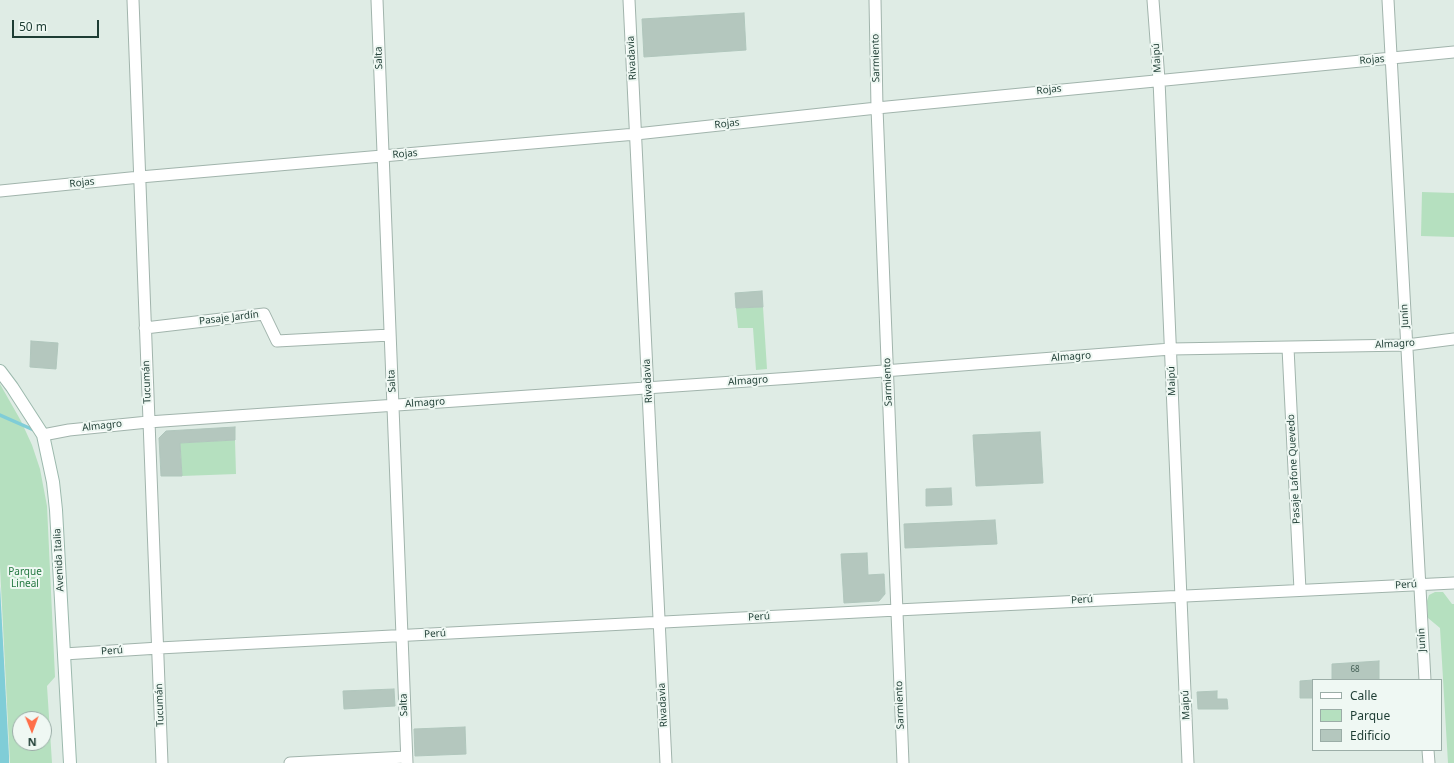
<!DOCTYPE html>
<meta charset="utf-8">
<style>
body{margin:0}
#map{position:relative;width:1454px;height:763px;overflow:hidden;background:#dfece5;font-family:"Noto Sans",sans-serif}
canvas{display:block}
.legend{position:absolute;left:1312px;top:679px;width:130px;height:72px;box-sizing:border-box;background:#eff8f3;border:1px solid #9bada7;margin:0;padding:5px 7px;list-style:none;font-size:12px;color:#1e3d34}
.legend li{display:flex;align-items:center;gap:8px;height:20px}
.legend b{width:20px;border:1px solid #9bada7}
.north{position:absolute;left:12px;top:711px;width:40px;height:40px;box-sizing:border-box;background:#eff8f3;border:1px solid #9bada7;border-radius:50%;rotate:179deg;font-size:11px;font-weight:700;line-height:16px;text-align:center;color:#1e3d34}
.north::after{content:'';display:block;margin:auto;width:14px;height:18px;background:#ff6f49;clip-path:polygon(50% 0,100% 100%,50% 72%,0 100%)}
.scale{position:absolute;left:12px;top:20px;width:87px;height:18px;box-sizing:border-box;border:2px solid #1e3d34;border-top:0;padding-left:5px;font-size:12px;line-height:14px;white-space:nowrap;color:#1e3d34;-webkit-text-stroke:3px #eff8f3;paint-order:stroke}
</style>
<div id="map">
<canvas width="1454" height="763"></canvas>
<ul class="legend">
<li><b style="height:5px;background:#fff"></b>Calle</li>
<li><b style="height:11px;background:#b5e0bf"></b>Parque</li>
<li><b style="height:11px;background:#b4c7be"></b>Edificio</li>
</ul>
<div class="north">N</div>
<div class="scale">50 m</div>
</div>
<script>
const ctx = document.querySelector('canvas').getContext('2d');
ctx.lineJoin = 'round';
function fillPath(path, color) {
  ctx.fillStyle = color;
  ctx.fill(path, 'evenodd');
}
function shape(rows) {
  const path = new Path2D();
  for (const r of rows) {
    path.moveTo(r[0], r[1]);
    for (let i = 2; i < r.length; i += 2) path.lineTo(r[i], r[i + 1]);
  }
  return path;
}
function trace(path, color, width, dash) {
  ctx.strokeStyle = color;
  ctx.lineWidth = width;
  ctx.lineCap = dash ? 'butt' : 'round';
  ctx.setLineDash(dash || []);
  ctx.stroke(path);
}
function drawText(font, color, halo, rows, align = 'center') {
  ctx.font = font + ' "Noto Sans",sans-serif';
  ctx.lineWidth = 4;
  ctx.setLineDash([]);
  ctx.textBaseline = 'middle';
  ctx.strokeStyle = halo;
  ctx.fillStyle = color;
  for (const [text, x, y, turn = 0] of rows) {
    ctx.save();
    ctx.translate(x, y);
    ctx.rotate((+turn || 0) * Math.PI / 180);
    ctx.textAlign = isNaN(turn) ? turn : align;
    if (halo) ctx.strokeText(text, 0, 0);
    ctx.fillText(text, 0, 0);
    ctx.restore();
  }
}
fillPath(shape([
 [1422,192,1454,193,1454,237,1421,236],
 [763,307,767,369,756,370,753,328,738,328,736,308],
 [0,384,21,421,32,445,40,469,47,506,55,677,47,686,52,763,10,763,0,567],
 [20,719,44,719,44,743,20,743],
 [235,440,236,474,182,476,180,443],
 [1435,592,1443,592,1452,604,1454,604,1454,763,1448,763,1440,628,1428,618,1427,601,1429,595]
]), '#b5e0bf');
fillPath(shape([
 [0,586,9,756,9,763,0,763]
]), '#80cdd7');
trace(shape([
 [0,415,36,431]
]), '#80cdd7', 3.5);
const building = shape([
 [744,13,746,50,644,57,642,19,744,13],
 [762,291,763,307,736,308,735,293,762,291],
 [31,341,58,343,56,369,30,367,31,341],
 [235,427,235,440,180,443,182,476,161,476,159,438,166,431,235,427],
 [1040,432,1043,483,976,486,973,435,1040,432],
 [951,488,952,505,926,506,926,489,951,488],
 [995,520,997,544,905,548,904,524,995,520],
 [867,553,868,575,884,574,885,594,879,601,844,603,841,554,867,553],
 [1379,661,1379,680,1332,680,1332,664,1379,661],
 [1313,680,1313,698,1300,698,1300,681,1313,680],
 [394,689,395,706,344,709,343,691,394,689],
 [1217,691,1217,699,1227,699,1228,709,1198,709,1197,692,1217,691],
 [465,727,466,754,415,756,414,729,465,727]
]);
fillPath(building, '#b4c7be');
trace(building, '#b0c6bc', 1);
const street = shape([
 [133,0,162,763],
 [377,0,407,763],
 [629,0,666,763],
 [875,0,877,108,903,763],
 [1153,0,1159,80,1188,763],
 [1388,0,1425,680],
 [0,191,140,177,636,134,877,108,1454,52],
 [145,328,264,314,277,341,390,335],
 [1288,348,1300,590],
 [43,435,69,430,148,422,792,378,1171,349,1407,345,1454,339],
 [64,654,159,648,897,610,1454,583],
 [1428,750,1429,763],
 [290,763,406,757]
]);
const secondary = shape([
 [0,371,12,387,43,435,53,482,56,510,70,763]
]);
trace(street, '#a1b4ac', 13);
trace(secondary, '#9cb9ad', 14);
trace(street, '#fff', 11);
trace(secondary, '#fff', 12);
drawText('8px', '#446056', null, [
 ["68",1355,670]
]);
drawText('10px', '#1e3d34', '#eff8f3', [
 ["Salta",379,58,-92],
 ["Rivadavia",632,58,-93],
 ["Sarmiento",876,58,-91],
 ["Maipú",1157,58,-94],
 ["Rojas",1372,60,-5],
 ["Rojas",1049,90,-6],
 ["Rojas",727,124,-6],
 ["Rojas",405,154,-5],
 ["Rojas",82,183,-6],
 ["Junín",1405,316,-93],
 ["Pasaje Jardín",229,318,-7],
 ["Almagro",1395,344,-3],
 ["Almagro",1071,357,-4],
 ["Salta",392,381,-93],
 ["Rivadavia",648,381,-93],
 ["Almagro",748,381,-4],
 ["Maipú",1172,381,-92],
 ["Tucumán",147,382,-92],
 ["Sarmiento",888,382,-92],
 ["Almagro",425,403,-4],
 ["Almagro",102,426,-6],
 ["Pasaje Lafone Quevedo",1294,469,-93],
 ["Avenida Italia",59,560,-93],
 ["Perú",1406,585,-3],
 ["Perú",1082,600,-3],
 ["Perú",759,617,-3],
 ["Perú",435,634,-3],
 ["Junín",1422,640,-93],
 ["Perú",112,651,-4],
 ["Tucumán",160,705,-92],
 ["Salta",404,705,-92],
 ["Rivadavia",663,705,-93],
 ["Sarmiento",900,705,-92],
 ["Maipú",1186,705,-93]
]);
drawText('10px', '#247841', '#eff8f3', [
 ["Parque",25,572],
 ["Lineal",25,584]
]);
</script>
